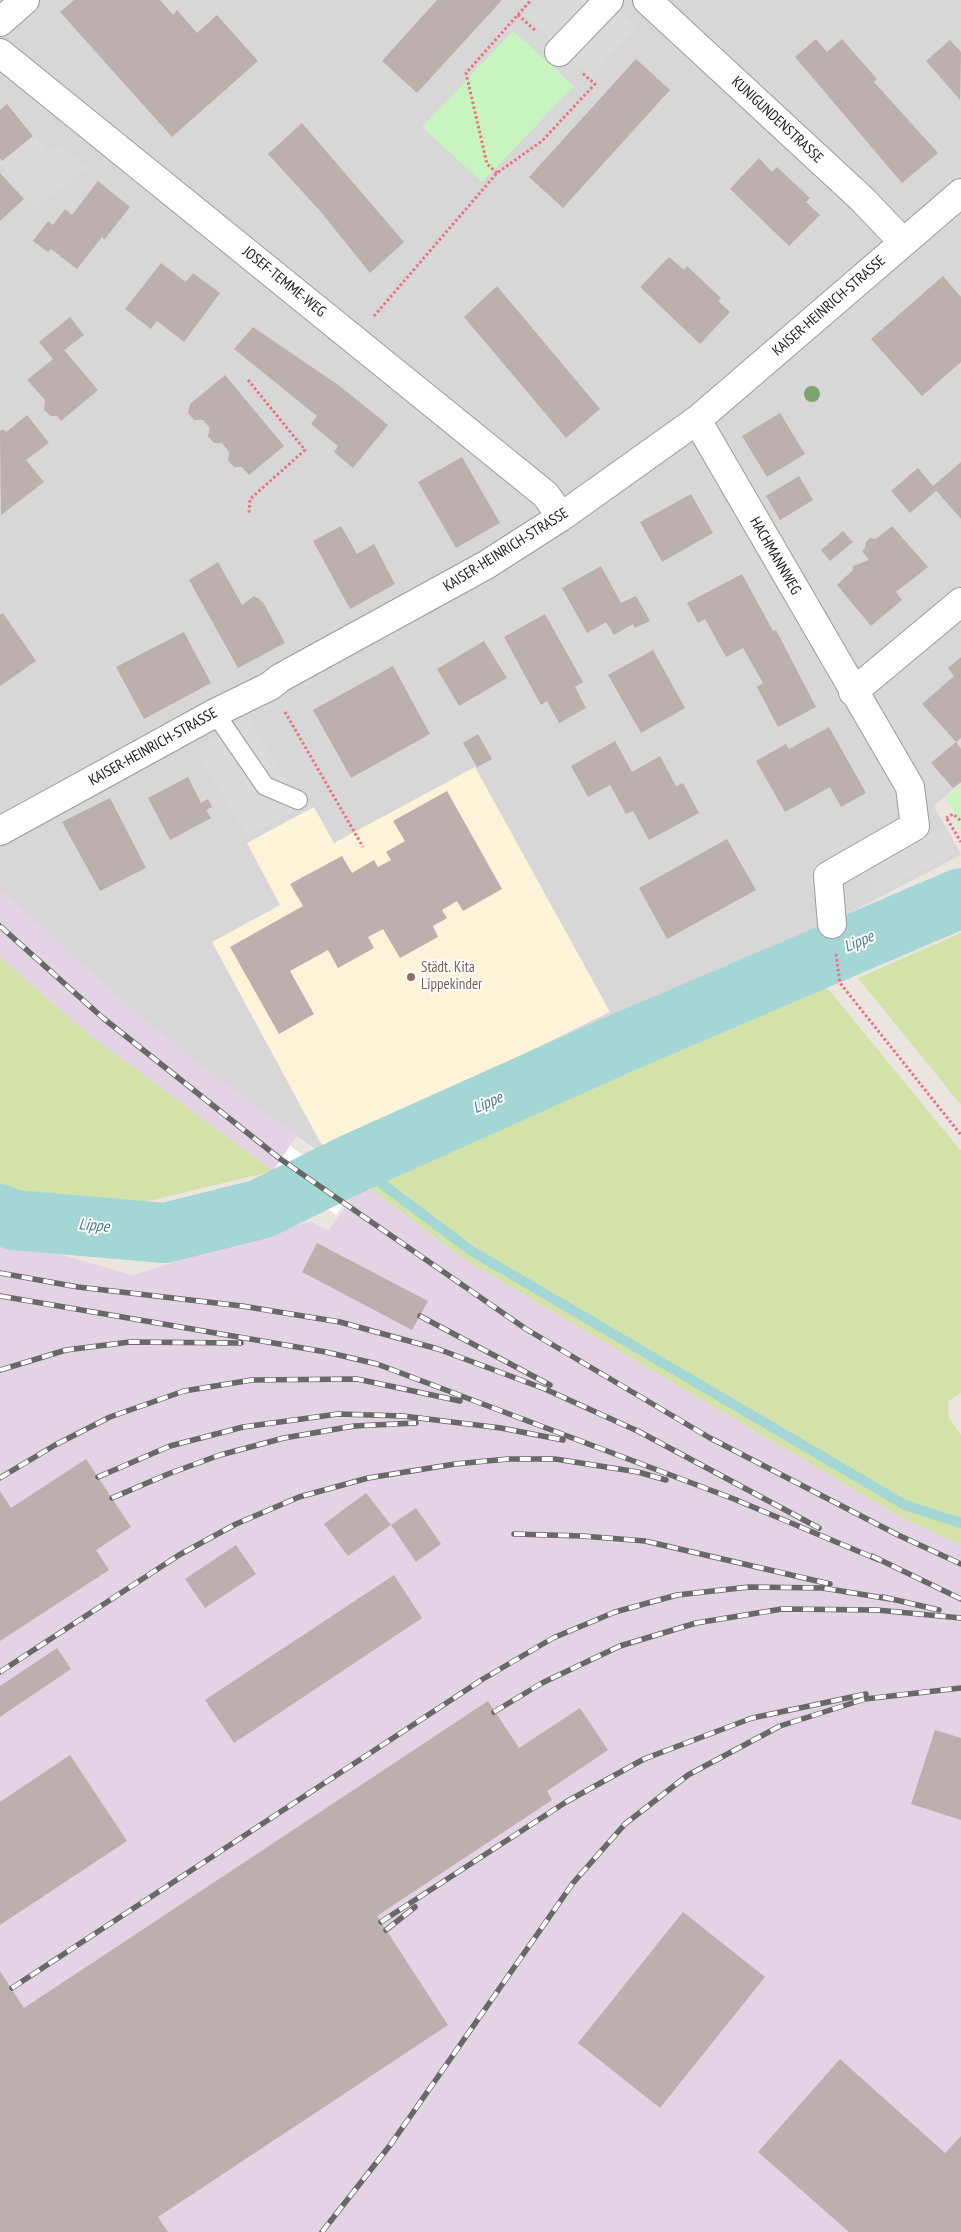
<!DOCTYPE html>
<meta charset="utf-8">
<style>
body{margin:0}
canvas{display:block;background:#ebe5e0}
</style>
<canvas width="961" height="2232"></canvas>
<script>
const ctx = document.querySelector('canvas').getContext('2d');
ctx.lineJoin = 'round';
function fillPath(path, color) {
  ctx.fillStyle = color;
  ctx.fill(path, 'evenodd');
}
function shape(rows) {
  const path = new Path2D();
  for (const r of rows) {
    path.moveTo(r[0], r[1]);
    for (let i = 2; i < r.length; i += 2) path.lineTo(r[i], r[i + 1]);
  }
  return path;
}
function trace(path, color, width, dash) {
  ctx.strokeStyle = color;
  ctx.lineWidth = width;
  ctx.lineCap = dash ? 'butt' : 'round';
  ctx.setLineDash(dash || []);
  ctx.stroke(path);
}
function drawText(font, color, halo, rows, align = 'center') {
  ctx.font = font + ' "PT Sans Narrow",sans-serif';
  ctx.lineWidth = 4;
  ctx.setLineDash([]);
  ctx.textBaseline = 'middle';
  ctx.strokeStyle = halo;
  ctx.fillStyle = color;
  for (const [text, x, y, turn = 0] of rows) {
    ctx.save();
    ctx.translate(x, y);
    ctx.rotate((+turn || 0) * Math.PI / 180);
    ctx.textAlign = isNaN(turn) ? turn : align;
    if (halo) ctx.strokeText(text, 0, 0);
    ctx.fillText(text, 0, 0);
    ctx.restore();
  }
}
fillPath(shape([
 [0,0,961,0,961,783,934,806,961,855,797,940,603,1021,325,1156,198,1064,128,1006,0,891]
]), '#d8d7d8');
fillPath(shape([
 [0,891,128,1006,198,1064,297,1135,273,1171,87,1033,0,957],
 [363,1183,464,1259,899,1516,961,1545,961,2232,0,2232,0,1237,132,1275,311,1221,328,1231]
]), '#e3d3e4');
fillPath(shape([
 [475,767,610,1012,325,1151,212,942,280,905,247,843,314,807,334,843]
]), '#fcf3d9');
fillPath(shape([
 [961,933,961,1105,858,978],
 [0,957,87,1033,273,1171,145,1202,50,1207,0,1193],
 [824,984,961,1151,961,1393,948,1401,949,1418,961,1435,961,1545,899,1516,464,1259,363,1183,404,1160]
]), '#d3e2a9');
fillPath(shape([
 [513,31,574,86,482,182,422,127],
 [961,785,961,831,954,819,957,816,946,798]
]), '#c8f4bf');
fillPath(shape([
 [541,0,609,0,637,27,590,77,526,16],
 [7,102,49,152,59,144,88,167,35,209,0,163,0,108],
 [249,718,302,805,248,837,195,750],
 [944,827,956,853,872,897,872,867]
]), '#dadada');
fillPath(shape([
 [290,1146,353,1191,336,1215,274,1170]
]), '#fff');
trace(shape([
 [354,1163,470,1250,905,1505,961,1523]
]), '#a4d6d5', 10);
trace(shape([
 [0,1214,14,1220,165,1233,261,1209,354,1163,624,1042,961,898]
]), '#a4d6d5', 60);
fillPath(shape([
 [74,0,160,0,173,15,177,10,197,33,217,15,258,61,172,137,60,12],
 [437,0,502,0,417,93,382,61],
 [816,39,827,52,842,39,877,79,874,82,938,153,902,183,795,57],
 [950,40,961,52,960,100,926,61],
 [636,59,670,90,563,208,529,177],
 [7,104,33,136,2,161,0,158,0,110],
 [302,123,404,242,370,273,321,212,268,154],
 [759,158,772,172,777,167,810,198,806,202,820,215,789,246,730,189],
 [0,173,24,199,0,221],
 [98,181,130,207,104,240,102,237,77,269,51,249,48,252,33,241,48,221,53,225,65,209,72,215],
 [669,257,684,270,687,266,721,298,718,301,730,312,700,344,640,287],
 [161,263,186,282,193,273,220,293,184,342,157,321,151,329,125,309],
 [943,276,961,297,961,362,922,396,871,339],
 [497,286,600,409,566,438,464,317],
 [70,317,84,335,64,350,98,390,61,421,57,416,51,416,44,410,45,400,27,380,53,359,39,342],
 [253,327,341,387,388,425,353,468,334,452,338,446,311,424,317,416,234,349],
 [225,375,284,446,249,475,242,467,234,467,228,460,229,452,222,443,214,443,208,436,210,428,203,420,194,420,188,413,190,404],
 [780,413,805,454,767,477,742,436],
 [27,415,49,443,26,460,44,482,1,515,0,431,3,429,6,432],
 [462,457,500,523,456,548,418,482],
 [961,462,961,519,933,487,936,491,910,513,891,491,918,468,933,486],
 [799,476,813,500,780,520,766,496],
 [691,494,713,533,662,562,640,522],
 [341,526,357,554,374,544,395,584,350,609,313,541],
 [892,526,928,567,896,592,902,600,871,626,837,585,853,570,853,566,869,560,862,551,865,548,866,542,870,538,876,539],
 [843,531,853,542,830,561,821,550],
 [218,562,242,605,254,596,263,602,285,643,238,668,189,580],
 [601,566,621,603,636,596,650,621,635,628,633,624,614,635,606,622,587,633,562,588],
 [742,574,773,631,776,630,816,707,778,727,757,687,763,683,743,648,726,657,705,619,698,623,687,603],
 [3,613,36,661,0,686,0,615],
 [545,614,583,682,575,687,586,708,559,723,547,701,541,705,504,637],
 [184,632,211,683,144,719,116,667],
 [484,641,507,678,459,706,437,669],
 [653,650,685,708,641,733,608,675],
 [961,657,961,738,956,742,922,704,954,676,948,668],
 [393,666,430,734,351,778,313,710],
 [829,727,866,793,841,807,830,787,785,812,756,761,786,744,789,749],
 [478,734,492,759,477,767,463,743],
 [615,741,632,772,660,756,676,786,683,783,699,813,649,840,633,811,626,814,610,785,588,797,571,766],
 [956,742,961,749,961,782,953,788,931,763],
 [188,777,201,803,208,799,212,807,206,810,211,818,170,840,148,798],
 [447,791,502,889,463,911,457,901,442,910,447,918,433,926,438,937,400,958,383,929,368,937,374,948,338,968,328,950,290,971,314,1014,279,1034,230,947,303,906,290,884,342,856,352,873,374,860,378,867,391,860,386,852,405,841,393,821],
 [110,798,146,868,100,891,62,822],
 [727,839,756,890,667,939,639,888],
 [317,1243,428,1301,412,1330,302,1272],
 [86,1459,131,1527,96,1550,109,1570,0,1641,0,1491,11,1508],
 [366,1493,391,1525,348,1556,324,1524],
 [416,1508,441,1544,416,1562,391,1525],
 [236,1545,256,1574,205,1608,185,1579],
 [394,1575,422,1618,234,1743,205,1700],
 [57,1648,71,1669,0,1717,0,1686],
 [488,1701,519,1748,580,1708,608,1750,547,1791,552,1800,377,1916,448,2025,158,2217,168,2232,0,2232,0,1971,24,2008],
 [935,1730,961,1738,961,1820,911,1804],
 [70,1755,127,1841,0,1925,0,1802],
 [683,1912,765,1977,660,2108,578,2043],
 [840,2059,945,2153,961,2136,961,2232,849,2232,758,2152]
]), '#bbb0ae');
const lane = shape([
 [215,713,265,786,298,800]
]);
const street = shape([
 [647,0,862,199,903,242],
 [0,22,25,0],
 [559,52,609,0],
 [0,53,546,495,561,517],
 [697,420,910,787,915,826,828,876,832,924],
 [853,692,961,602],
 [0,831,215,713,270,686,280,678,486,565,561,517,697,420,961,193]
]);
trace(lane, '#9b9b9b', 20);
trace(street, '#9b9b9b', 30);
trace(shape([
 [518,15,536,31],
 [497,173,487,164,466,73,531,0],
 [374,316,497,173,542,141,595,84,581,72],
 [248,380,305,450,250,499,249,513],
 [285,712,363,847],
 [946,818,953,814,961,821],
 [947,819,961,842],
 [836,954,840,983,961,1135]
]), '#ed7081', 3, [2.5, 2.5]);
trace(lane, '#fff', 18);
trace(street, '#fff', 28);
const rail = shape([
 [0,926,103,1018,279,1158,526,1329,710,1438,898,1535,961,1564],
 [0,1273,78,1287,242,1306,340,1322,438,1349,545,1389,642,1433],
 [0,1296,326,1352,377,1364,734,1499,879,1560],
 [420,1316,550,1385],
 [0,1370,66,1350,130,1342,241,1343],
 [636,1430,819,1528],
 [98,1477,170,1446,243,1427,338,1414,403,1416,501,1428,563,1440],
 [0,1478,55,1445,110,1417,184,1391,252,1380,357,1379,460,1401],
 [112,1498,168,1474,220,1455,284,1438,354,1426,416,1423],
 [514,1534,582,1536,645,1541,830,1584],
 [872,1556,961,1599],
 [883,1597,939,1610],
 [0,1672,179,1555,236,1524,299,1497,368,1478,455,1464,508,1459,555,1459,638,1472,666,1480],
 [494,1712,542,1683,620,1646,696,1623,782,1609,877,1610,961,1618],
 [381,1922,566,1802,644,1759,752,1718,866,1694],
 [386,1930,415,1907],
 [12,1988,483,1679,553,1638,615,1612,677,1595,749,1587,823,1588,890,1599],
 [322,2232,391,2144,573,1883,625,1824,688,1775,780,1726,865,1699,961,1688]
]);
trace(rail, '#686868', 5.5);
trace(rail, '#fff', 4, [11]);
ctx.fillStyle = '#7ca370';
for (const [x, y] of [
 [812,394]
]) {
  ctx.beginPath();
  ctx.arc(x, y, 8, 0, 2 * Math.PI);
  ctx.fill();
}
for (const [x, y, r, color] of [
 [411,977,5,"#8d6e63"]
]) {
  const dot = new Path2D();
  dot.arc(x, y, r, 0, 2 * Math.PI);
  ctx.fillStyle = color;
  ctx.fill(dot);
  trace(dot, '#fff', 2);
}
drawText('15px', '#1a1a1a', '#fff', [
 ["KUNIGUNDENSTRASSE",777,120,43],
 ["JOSEF-TEMME-WEG",284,282,39],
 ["KAISER-HEINRICH-STRASSE",829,306,-41],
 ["KAISER-HEINRICH-STRASSE",506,550,-32],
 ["HACHMANNWEG",775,556,60],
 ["KAISER-HEINRICH-STRASSE",153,747,-29]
]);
drawText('15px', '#785e54', '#fff', [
 ["Städt. Kita",421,968],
 ["Lippekinder",421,985]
], 'left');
drawText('italic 16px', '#477a8b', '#fff', [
 ["Lippe",859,942,-23],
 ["Lippe",488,1103,-24],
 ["Lippe",94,1226,5]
]);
</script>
